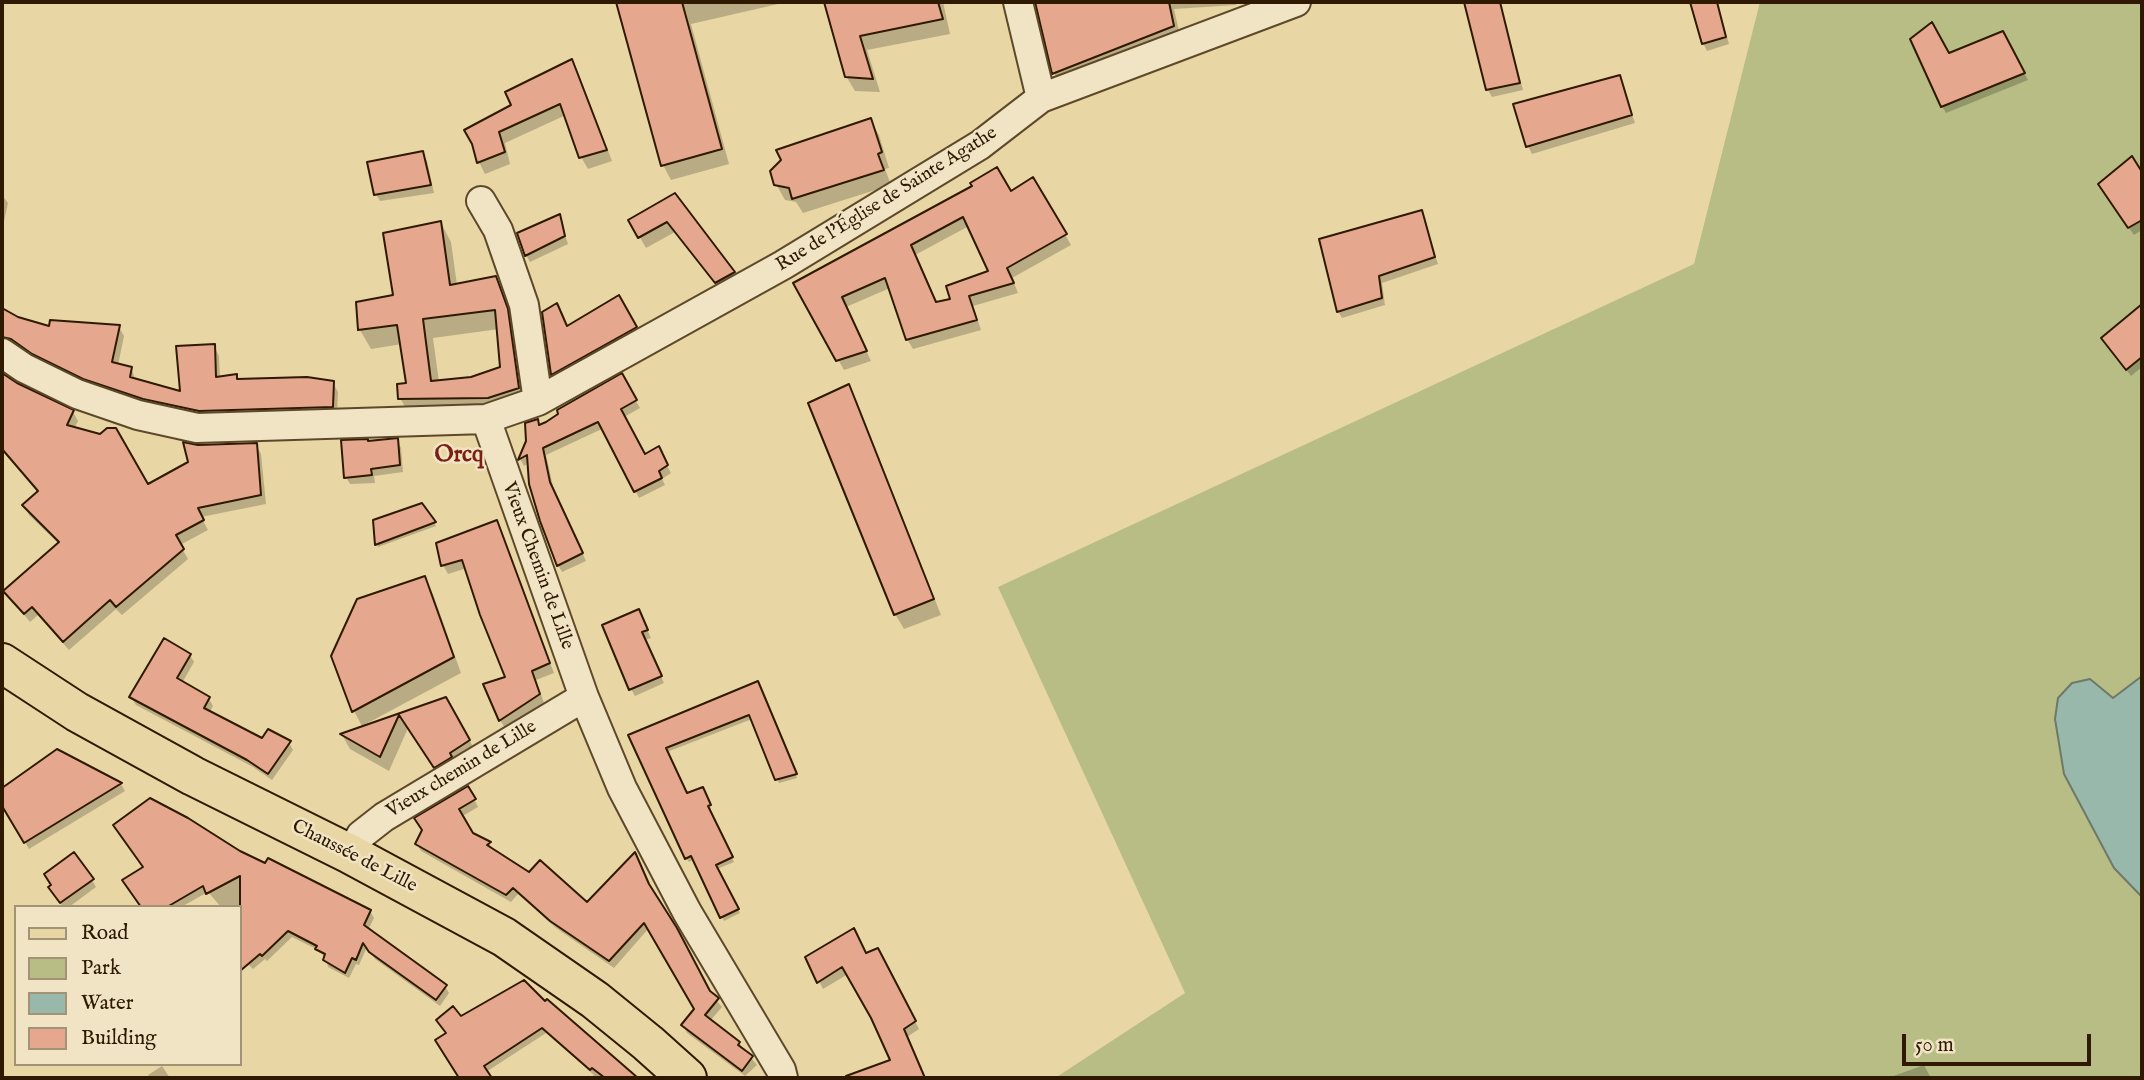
<!DOCTYPE html>
<meta charset="utf-8">
<style>
body{margin:0}
#map{position:relative;width:2144px;height:1080px;overflow:hidden;background:#e8d6a4;font-family:"IM FELL English",serif}
canvas{display:block}
.frame{position:absolute;inset:0;border:4px solid #2f1a01;pointer-events:none}
.legend{position:absolute;left:14px;top:905px;width:228px;height:161px;box-sizing:border-box;background:#f0e4c4;border:2px solid #a39376;margin:0;padding:9px 12px;list-style:none;font-size:21px;color:#2f1a01}
.legend li{display:flex;align-items:center;gap:14px;height:35px}
.legend b{width:35px;border:2px solid #a39376}
.scale{position:absolute;left:1902px;top:1034px;width:189px;height:32px;box-sizing:border-box;border:4px solid #2f1a01;border-top:0;padding-left:9px;font-size:21px;line-height:24px;white-space:nowrap;color:#2f1a01;-webkit-text-stroke:5px #f0e4c4;paint-order:stroke}
</style>
<div id="map">
<canvas width="2144" height="1080"></canvas>
<div class="frame"></div>
<ul class="legend">
<li><b style="height:9px;background:#e8d6a4"></b>Road</li>
<li><b style="height:19px;background:#b7bd85"></b>Park</li>
<li><b style="height:19px;background:#98b8ac"></b>Water</li>
<li><b style="height:19px;background:#e6a78f"></b>Building</li>
</ul>
<div class="scale">50 m</div>
</div>
<script>
const ctx = document.querySelector('canvas').getContext('2d');
ctx.lineJoin = 'round';
function fillPath(path, color) {
  ctx.fillStyle = color;
  ctx.fill(path, 'evenodd');
}
function shape(rows) {
  const path = new Path2D();
  for (const r of rows) {
    path.moveTo(r[0], r[1]);
    for (let i = 2; i < r.length; i += 2) path.lineTo(r[i], r[i + 1]);
  }
  return path;
}
function trace(path, color, width, dash) {
  ctx.strokeStyle = color;
  ctx.lineWidth = width;
  ctx.lineCap = dash ? 'butt' : 'round';
  ctx.setLineDash(dash || []);
  ctx.stroke(path);
}
function drawText(font, color, halo, rows, align = 'center') {
  ctx.font = font + ' "IM FELL English",serif';
  ctx.lineWidth = 5;
  ctx.setLineDash([]);
  ctx.textBaseline = 'middle';
  ctx.strokeStyle = halo;
  ctx.fillStyle = color;
  for (const [text, x, y, turn = 0] of rows) {
    ctx.save();
    ctx.translate(x, y);
    ctx.rotate((+turn || 0) * Math.PI / 180);
    ctx.textAlign = isNaN(turn) ? turn : align;
    if (halo) ctx.strokeText(text, 0, 0);
    ctx.fillText(text, 0, 0);
    ctx.restore();
  }
}
fillPath(shape([
 [1760,2,2142,2,2142,1078,1055,1078,1185,993,998,587,1694,264]
]), '#b7bd85');
const water = shape([
 [2142,676,2142,897,2114,868,2064,774,2055,719,2058,698,2072,683,2090,679,2113,698,2142,676]
]);
fillPath(water, '#98b8ac');
trace(water, '#6e7968', 2);
fillPath(shape([
 [618,2,787,2,691,24,729,164,671,180,663,165],
 [826,2,943,2,950,34,867,50,880,92,855,91,846,76],
 [1037,2,1061,2,1062,12,1085,2,1236,2,1236,5,1174,9,1181,40,1062,87,1054,73],
 [1465,2,1500,2,1523,90,1492,97,1488,90],
 [1692,2,1717,2,1729,44,1707,51,1703,43],
 [2002,33,2028,80,1946,113,1942,106,1949,55],
 [571,61,578,72,612,161,588,169,581,157,566,115,505,143,510,164,485,174,479,162,473,144,513,106],
 [1619,77,1635,123,1532,154,1528,146],
 [870,120,879,135,889,168,885,169,891,185,803,213,796,202,785,200,776,184],
 [422,153,427,161,434,193,380,201,376,194],
 [2132,159,2142,175,2142,230,2134,235,2104,192],
 [1033,179,1071,245,1012,278,1018,293,973,306,981,330,913,349,907,339,890,288,846,307,871,361,844,370,795,284,1011,193],
 [969,226,991,272,953,300,937,304,915,255],
 [2,195,8,203,3,226,2,225],
 [675,196,733,273,740,284,723,293,675,232,646,248,630,220],
 [1421,212,1438,264,1382,283,1385,305,1342,318,1338,311],
 [559,217,568,244,530,262,526,255],
 [441,223,451,242,457,285,496,278,507,297,518,330,529,407,411,417,400,398,407,385,402,344,371,349,360,330,358,304,395,297],
 [499,329,502,369,471,379,439,382,433,338],
 [619,298,640,335,557,381,553,374,544,313,567,328],
 [2142,306,2142,367,2131,376,2103,339],
 [2,310,18,319,50,328,119,327,124,336,118,365,131,368,136,381,182,393,214,346,219,356,220,378,236,376,238,380,333,383,338,392,337,416,205,420,90,388,2,347],
 [2,375,16,384,73,412,78,421,74,429,147,487,190,463,197,446,256,445,261,454,266,504,201,517,208,530,180,545,188,559,122,615,116,609,69,650,38,615,30,622,5,591,59,544,29,515,24,505,39,492,3,449,7,446,2,443],
 [621,376,640,408,624,417,645,456,658,449,671,473,662,479,665,485,639,498,604,428,546,455,554,491,586,561,562,572,558,565,529,463,524,466,520,459,537,421,540,427],
 [848,386,857,401,941,615,904,629,895,614],
 [397,440,401,448,403,472,374,476,375,483,350,484,346,477],
 [421,505,436,526,378,547,374,522],
 [497,522,554,673,536,680,544,703,505,728,500,720,507,678,467,568,448,574,443,565],
 [424,578,433,594,461,673,364,725,365,727,445,699,478,755,444,782,408,728,389,771,350,749,342,735,363,728,354,711,332,657],
 [642,619,651,638,645,640,664,683,635,696,631,689],
 [190,655,194,662,182,683,209,699,213,706,209,713,262,740,289,743,293,750,272,780,253,767,136,705,131,697],
 [759,688,797,778,779,783,752,719,667,752,687,795,705,793,711,809,709,811,734,862,717,869,740,913,724,921,695,859,689,862,686,858,630,736],
 [57,751,121,784,125,791,29,849,2,802,2,790],
 [468,788,478,807,461,817,472,834,489,843,493,850,529,875,587,904,651,891,710,993,722,1007,710,1021,739,1043,757,1065,745,1076,687,1033,683,1025,696,1009,649,928,614,968,556,928,518,894,511,902,421,851,417,844],
 [240,854,370,911,374,918,368,930,445,986,449,993,440,1006,375,959,367,947,359,965,356,964,349,978,328,967,326,958,318,950,292,937,267,961,265,959,253,969,240,956,240,940,245,935,240,929,240,907,221,907,208,892,181,907,140,907,124,881],
 [92,880,96,887,69,907,63,907,55,895],
 [877,951,919,1029,907,1037,925,1078,845,1078,892,1061,873,1017,848,974,823,989,807,957,866,955],
 [547,1002,636,1078,590,1078,594,1075,546,1033,486,1072,490,1078,461,1078,437,1041,447,1034,461,1018],
 [1924,1065,1931,1078,1888,1078],
 [162,1066,170,1078,150,1078,148,1075]
]), '#0003');
const building = shape([
 [616,2,682,2,722,149,661,166,616,2],
 [824,2,938,2,943,19,860,36,873,79,845,77,824,2],
 [1035,2,1169,2,1174,26,1052,74,1035,2],
 [1464,2,1500,2,1520,83,1486,90,1464,2],
 [1690,2,1717,2,1726,37,1702,44,1690,2],
 [1932,22,1949,53,2003,31,2025,73,1941,107,1910,39,1932,22],
 [572,59,607,150,579,158,560,104,499,132,505,152,477,163,472,144,464,130,511,105,505,92,572,59],
 [1620,75,1632,115,1526,147,1513,104,1620,75],
 [871,118,882,152,878,154,884,170,792,199,789,188,774,185,770,171,781,160,776,150,871,118],
 [423,151,431,185,374,195,367,162,423,151],
 [2132,156,2142,172,2142,220,2128,228,2098,184,2132,156],
 [997,167,1011,191,1033,177,1067,234,1007,268,1014,283,969,296,977,320,906,340,885,278,842,297,867,351,836,361,793,283,972,186,970,183,997,167],
 [963,217,988,271,946,286,950,299,936,302,911,245,963,217],
 [675,193,735,272,715,283,667,222,638,238,628,220,675,193],
 [1422,210,1435,257,1379,276,1382,298,1337,312,1319,239,1422,210],
 [560,214,565,236,525,256,517,233,560,214],
 [441,221,450,285,496,276,508,309,519,388,488,398,398,399,397,384,406,383,397,325,358,330,356,302,393,295,383,233,441,221],
 [495,310,500,367,471,377,431,381,423,319,495,310],
 [619,295,637,327,551,375,542,312,557,303,567,326,619,295],
 [2142,304,2142,357,2126,370,2101,338,2142,304],
 [2,308,18,317,49,326,50,320,120,325,112,362,132,367,130,377,180,391,176,346,215,344,216,377,237,374,237,379,307,377,334,381,333,407,199,411,143,399,83,379,32,354,11,339,2,337,2,308],
 [2,373,17,383,74,410,67,425,100,434,107,428,116,428,148,484,188,462,183,442,198,445,257,443,261,495,198,508,204,520,176,535,184,549,116,607,110,600,63,642,32,607,24,614,3,591,59,542,22,505,38,491,2,449,2,373],
 [622,373,637,400,621,409,645,454,659,446,668,465,659,471,662,478,634,492,598,422,543,448,550,482,583,553,557,566,540,521,529,484,527,455,518,460,526,441,525,423,538,419,539,425,546,422,558,414,557,410,622,373],
 [849,384,934,599,894,615,808,403,849,384],
 [398,438,400,465,371,469,372,475,344,478,341,440,368,439,368,441,398,438],
 [422,503,436,522,375,545,373,520,422,503],
 [497,520,550,663,532,671,540,694,499,721,483,684,505,677,480,615,462,560,441,566,436,543,497,520],
 [425,576,454,657,352,712,331,656,357,599,425,576],
 [639,609,648,630,642,632,662,676,629,690,602,625,639,609],
 [164,638,191,654,177,678,210,697,204,708,262,738,268,729,291,741,268,774,247,760,129,697,164,638],
 [758,681,797,774,775,780,749,715,666,748,687,793,703,787,711,805,708,806,733,857,716,865,739,909,720,918,691,856,685,859,628,735,758,681],
 [446,697,470,740,450,753,452,757,434,768,399,715,380,757,340,734,446,697],
 [57,749,122,783,24,843,2,806,2,788,57,749],
 [468,786,476,799,459,809,473,833,491,842,487,845,529,872,540,860,587,902,635,852,649,884,677,928,710,991,719,998,705,1015,740,1042,738,1045,753,1056,742,1071,681,1025,694,1009,644,923,609,961,550,921,513,888,506,895,415,844,422,830,414,818,468,786],
 [150,798,188,818,240,851,265,863,268,858,371,910,364,925,447,985,436,1000,369,952,363,943,356,960,352,958,345,973,323,960,325,954,315,949,317,946,288,931,262,956,260,954,240,971,240,876,206,894,203,886,167,907,141,907,122,880,143,867,113,825,150,798],
 [74,852,94,879,60,903,48,887,51,885,44,874,74,852],
 [854,928,866,953,878,948,916,1021,904,1029,925,1078,846,1078,846,1076,890,1060,871,1018,842,967,817,983,805,957,854,928],
 [524,980,545,1001,547,999,638,1078,605,1078,592,1068,590,1070,542,1028,484,1066,492,1078,459,1078,435,1040,446,1033,436,1020,453,1006,461,1016,524,980]
]);
fillPath(building, '#e6a78f');
trace(building, '#2f1a01', 2);
const street = shape([
 [1018,2,1041,98],
 [481,201,498,230,524,305,538,401],
 [2,353,24,368,77,394,138,415,197,428,486,419,538,401,783,265,980,145,1041,98,1296,2],
 [486,419,584,697,622,788,687,912,781,1070,783,1078],
 [350,854,361,835,384,817,584,697]
]);
const primary = shape([
 [2,663,77,712,193,776,350,854,504,937,595,1000,648,1043,687,1078]
]);
trace(street, '#5d492a', 32);
trace(primary, '#2f1a01', 42);
trace(street, '#f0e4c4', 28);
trace(primary, '#e8d6a4', 38);
drawText('19px', '#2f1a01', '#f0e4c4', [
 ["Rue de l'Église de Sainte Agathe",887,200,-32],
 ["Vieux Chemin de Lille",537,566,70],
 ["Vieux chemin de Lille",462,770,-31],
 ["Chaussée de Lille",354,857,27]
]);
drawText('bold 23px', '#7a1f14', '#f0e4c4', [
 ["Orcq",459,456]
]);
</script>
